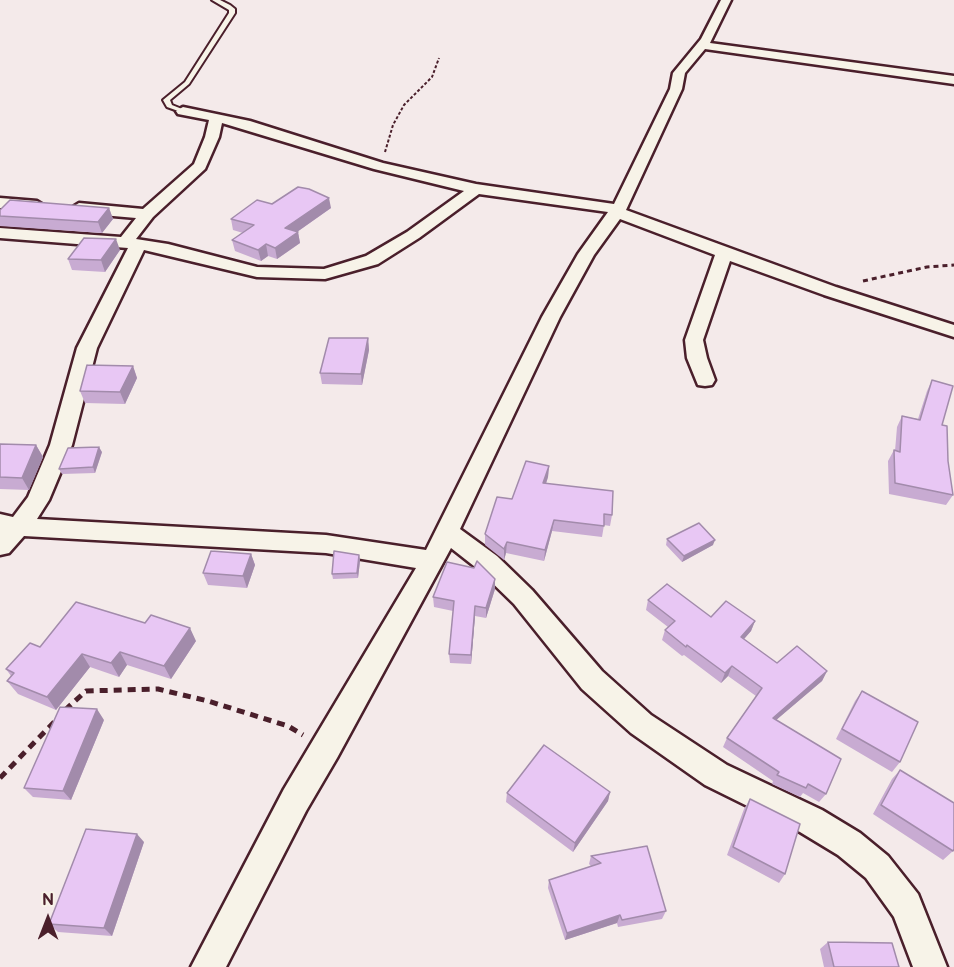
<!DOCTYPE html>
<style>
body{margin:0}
#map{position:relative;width:954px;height:967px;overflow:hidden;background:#f4eaea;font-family:"Balsamiq Sans",sans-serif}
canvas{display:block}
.north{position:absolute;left:18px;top:889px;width:60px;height:60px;-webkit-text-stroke:4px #f7f3e8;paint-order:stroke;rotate:0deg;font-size:16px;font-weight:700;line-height:24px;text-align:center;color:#4a1f2b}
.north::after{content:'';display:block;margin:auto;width:21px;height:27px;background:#4a1f2b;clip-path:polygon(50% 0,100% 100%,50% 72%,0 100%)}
</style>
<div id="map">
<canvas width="954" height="967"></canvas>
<div class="north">N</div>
</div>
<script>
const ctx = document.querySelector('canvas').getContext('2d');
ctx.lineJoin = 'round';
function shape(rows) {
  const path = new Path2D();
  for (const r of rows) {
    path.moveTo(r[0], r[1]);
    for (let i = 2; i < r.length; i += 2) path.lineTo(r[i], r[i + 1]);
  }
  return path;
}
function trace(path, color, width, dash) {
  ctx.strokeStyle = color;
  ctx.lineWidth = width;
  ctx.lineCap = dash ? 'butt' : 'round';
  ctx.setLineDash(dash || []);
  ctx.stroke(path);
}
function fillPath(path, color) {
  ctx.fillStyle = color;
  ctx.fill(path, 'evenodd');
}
const service = shape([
 [212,0,220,0,230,5,235,9,235,13,189,84,170,100,172,105,187,111,181,112,167,107,163,100,185,82,229,13,229,10,212,0]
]);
const minor = shape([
 [721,0,731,0,710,43,954,76,954,84,705,49,685,73,682,89,626,210,836,287,954,325,954,337,824,295,730,261,703,340,707,358,715,380,712,385,705,386,698,385,687,358,685,340,715,255,620,219,594,255,560,317,460,529,497,556,532,590,602,671,651,715,727,765,822,810,860,833,888,856,918,894,947,967,913,967,894,917,866,878,838,855,800,832,705,785,631,733,582,689,514,604,479,570,451,548,337,758,306,811,226,967,191,967,284,789,416,568,326,553,24,536,9,553,0,555,0,514,13,517,28,497,50,445,77,348,128,248,0,238,0,228,121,237,136,218,79,213,71,208,79,203,143,209,194,164,205,137,209,120,178,114,176,111,183,107,250,121,383,163,476,184,614,204,670,89,673,73,701,39,721,0],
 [222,123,374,169,464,191,407,232,366,256,324,269,257,267,168,244,136,239,153,217,205,169,219,137,222,123],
 [479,194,608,212,578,254,542,317,426,550,326,535,37,519,49,500,72,445,97,348,144,250,257,277,325,279,378,264,419,238,479,194],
 [0,198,37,201,45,206,37,211,0,208,0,198]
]);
trace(service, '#4a1f2b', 4);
trace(minor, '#4a1f2b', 5);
trace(shape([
 [385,152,393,125,404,105,432,77,439,58]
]), '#4a1f2b', 2, [3, 2]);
trace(shape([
 [863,281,927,267,954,265]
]), '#4a1f2b', 3, [5, 4]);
trace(shape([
 [65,710,86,691,158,689,208,701,288,726,303,735],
 [0,778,56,720]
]), '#4a1f2b', 5, [8, 6]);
fillPath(service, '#f7f3e8');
fillPath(minor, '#f7f3e8');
fillPath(shape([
 [272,204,331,208,297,232,298,232,300,243,277,259,268,256,261,261,235,251,232,240,243,233,233,230,231,219],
 [109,208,113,219,102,233,0,226,0,210],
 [120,250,105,272,72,270,68,259],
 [368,338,369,350,362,385,322,384,320,373],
 [133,366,137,378,125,404,85,403,80,391],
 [932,380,942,425,953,495,946,505,889,494,888,461,894,450,895,451,897,427,902,416,918,419,927,391],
 [0,444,36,445,43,457,29,490,0,489],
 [102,452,95,473,62,474,59,469],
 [549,466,548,477,546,484,612,515,610,526,604,525,602,537,552,531,544,561,506,553,504,560,485,545,485,534,512,499],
 [667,539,713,545,682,562,666,545],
 [251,554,255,565,247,588,208,585,203,573],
 [359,555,360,561,358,578,333,579,332,574],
 [495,579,495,589,486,618,475,616,471,664,450,663,449,654,453,611,434,607,433,597],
 [648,600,711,617,755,621,751,631,744,639,777,663,827,671,822,681,776,720,826,794,819,802,803,793,800,797,772,784,773,781,723,747,727,738,756,696,728,676,721,683,684,655,682,656,662,640,665,630,668,627,646,610],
 [196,641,171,679,127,665,119,677,90,667,56,710,18,694,7,681,11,676,6,669,40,647],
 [862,691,900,762,892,772,836,739,855,701],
 [104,720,71,800,33,797,24,788],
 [900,770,953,851,943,860,873,814,892,779],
 [610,792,608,801,573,852,506,802,507,793],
 [750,799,785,874,779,883,727,855,744,809],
 [144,842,112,936,58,932,49,924],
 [591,856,666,911,662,919,618,927,617,923,565,940,548,888,549,880,591,866,589,864],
 [828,942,899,967,824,967,820,949]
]), '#c8abd2');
fillPath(shape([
 [329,198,331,208,287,239,285,228],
 [109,208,113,219,102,233,98,222],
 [298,232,300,243,277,259,275,248],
 [116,239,120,250,105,272,101,260],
 [266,244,268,256,261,261,258,250],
 [368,338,369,350,362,385,361,374],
 [133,366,137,378,125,404,120,392],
 [36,445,43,457,29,490,22,478],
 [99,447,102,452,95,473,93,467],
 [549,466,548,477,542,495,543,483],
 [554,520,552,531,544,561,545,550],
 [715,540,713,545,682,562,684,556],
 [507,542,506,553,504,560,504,549],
 [251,554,255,565,247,588,243,576],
 [359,555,360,561,358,578,357,573],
 [495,579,495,589,486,618,486,608],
 [475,606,475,616,471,664,471,655],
 [755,621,751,631,737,647,741,637],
 [190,628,196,641,171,679,164,666],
 [120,652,127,665,119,677,111,663],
 [82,654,90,667,56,710,47,697],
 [732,666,728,676,721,683,725,673],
 [827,671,822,681,768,727,773,718],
 [97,709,104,720,71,800,63,791],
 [610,792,608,801,573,852,575,843],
 [137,834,144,842,112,936,104,928],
 [620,915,617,923,565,940,567,933]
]), '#a28bab');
const building = shape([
 [298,187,309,189,329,198,285,228,298,232,275,248,266,244,258,250,232,240,254,225,231,219,257,200,272,204,298,187],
 [10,200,109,208,98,222,0,216,0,210,10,200],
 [84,238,116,239,101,260,68,259,84,238],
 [329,338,368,338,361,374,320,373,329,338],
 [87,365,133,366,120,392,80,391,87,365],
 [932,380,953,386,942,425,947,426,948,461,953,495,895,483,894,450,900,452,902,416,920,420,932,380],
 [0,444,36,445,22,478,0,477,0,444],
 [99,447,93,467,59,469,68,448,99,447],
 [526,461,549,466,543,483,613,491,612,515,604,514,604,526,554,520,545,550,507,542,504,549,485,534,497,497,512,499,526,461],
 [699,523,715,540,684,556,667,539,699,523],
 [211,551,251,554,243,576,203,573,211,551],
 [334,551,359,555,357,573,332,574,334,551],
 [477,561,495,579,486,608,475,606,471,655,449,654,454,601,433,597,447,562,474,568,477,561],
 [667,584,711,617,726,601,755,621,741,637,777,663,797,646,827,671,773,718,841,759,826,794,808,784,806,788,777,775,779,772,727,738,762,688,732,666,725,673,687,645,686,647,665,630,675,621,648,600,667,584],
 [76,602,145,623,151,615,190,628,164,666,120,652,111,663,82,654,47,697,7,681,14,673,6,669,30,643,40,647,76,602],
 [862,691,918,722,900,762,842,729,862,691],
 [60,707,97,709,63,791,24,788,60,707],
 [544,745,610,792,575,843,507,793,544,745],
 [900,770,954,803,954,849,953,851,881,805,900,770],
 [750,799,800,824,785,874,733,847,750,799],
 [86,829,137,834,104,928,49,924,86,829],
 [647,846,666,911,622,920,620,915,567,933,549,880,601,863,591,856,647,846],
 [828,942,892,943,899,967,834,967,828,942]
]);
fillPath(building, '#e8c7f4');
trace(building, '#a28bab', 1.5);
</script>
